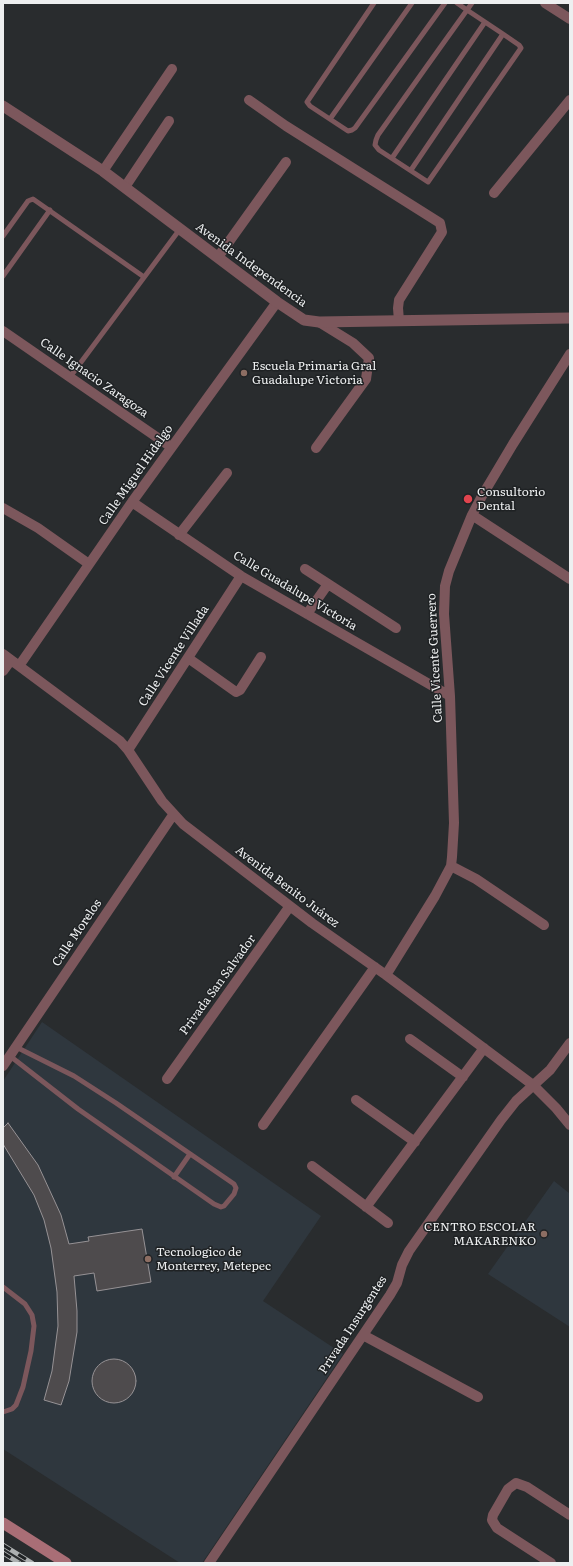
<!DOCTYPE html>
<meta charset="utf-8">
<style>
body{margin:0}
#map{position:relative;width:573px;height:1566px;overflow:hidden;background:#292c2e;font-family:Literata,serif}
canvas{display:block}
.frame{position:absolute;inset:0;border:4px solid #edeff0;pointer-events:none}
</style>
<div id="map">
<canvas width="573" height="1566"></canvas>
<div class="frame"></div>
</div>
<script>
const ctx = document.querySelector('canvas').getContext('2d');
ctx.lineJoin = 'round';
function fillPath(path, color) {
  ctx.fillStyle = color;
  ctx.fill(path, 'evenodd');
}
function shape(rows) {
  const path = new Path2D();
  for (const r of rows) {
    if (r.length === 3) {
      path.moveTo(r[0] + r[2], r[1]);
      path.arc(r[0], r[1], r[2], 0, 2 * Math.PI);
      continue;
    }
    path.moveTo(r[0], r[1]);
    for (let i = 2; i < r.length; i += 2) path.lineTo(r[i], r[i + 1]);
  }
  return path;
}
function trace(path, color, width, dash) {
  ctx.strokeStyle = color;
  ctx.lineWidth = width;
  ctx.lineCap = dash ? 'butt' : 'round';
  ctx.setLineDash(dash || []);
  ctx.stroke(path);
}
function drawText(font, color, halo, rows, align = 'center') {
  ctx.font = font + ' Literata,serif';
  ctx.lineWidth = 3;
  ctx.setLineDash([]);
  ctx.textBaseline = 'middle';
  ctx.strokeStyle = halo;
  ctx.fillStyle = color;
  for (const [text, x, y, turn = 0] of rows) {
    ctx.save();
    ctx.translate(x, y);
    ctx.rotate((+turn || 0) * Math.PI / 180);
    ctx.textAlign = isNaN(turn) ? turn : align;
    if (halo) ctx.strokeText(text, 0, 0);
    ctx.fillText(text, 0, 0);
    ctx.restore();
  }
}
fillPath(shape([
 [42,1022,321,1216,263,1301,343,1354,202,1563,180,1563,3,1449,3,1081],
 [554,1181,569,1193,570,1191,570,1327,488,1274]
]), '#2f373e');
const building = shape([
 [8,1123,38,1165,61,1215,69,1244,89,1241,88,1237,142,1229,151,1282,97,1291,94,1273,74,1276,77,1311,77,1332,69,1381,61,1405,44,1400,52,1371,58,1326,57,1292,51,1248,44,1220,34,1195,3,1144,3,1128,8,1123],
 [114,1381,22]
]);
fillPath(building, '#4e4b4d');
trace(building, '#969295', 1);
trace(shape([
 [374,3,307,102,310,106,348,131,352,130,355,128,445,3],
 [457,3,467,10,503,34,519,45,521,48,428,182,379,150,375,145,376,140,378,135,427,66,472,3],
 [330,119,412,3],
 [392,158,485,22],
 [411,170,503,34],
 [3,236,28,201,33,199,144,277],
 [3,276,50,210],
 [70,377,180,229],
 [10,1056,78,1109,214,1204,221,1207,224,1206,234,1194,236,1188,234,1184,116,1103,74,1076,16,1047],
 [174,1177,190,1154],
 [3,1287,25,1304,32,1315,34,1326,31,1351,23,1387,16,1405,12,1409,3,1412]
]), '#7c575c', 5);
trace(shape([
 [545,3,570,19],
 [249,100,286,126,440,223,442,232,399,300,398,308,399,321],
 [103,171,172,69],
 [125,187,169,121],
 [494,193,570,100],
 [218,257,286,162],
 [3,331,171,447],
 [316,448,366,379,369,358,353,343,319,322],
 [132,502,241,576,450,696],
 [3,508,38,528,89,564],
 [472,515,570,579],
 [179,535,227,473],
 [305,569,396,628],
 [307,614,328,584],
 [3,654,120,741,128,750,162,801,183,824,312,923,386,975,533,1085,556,1108,570,1125],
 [188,658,236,692,240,690,261,657],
 [19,666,132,502,277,302],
 [3,671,11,660],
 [128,750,241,576],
 [451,866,476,879,544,925],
 [386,975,435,896,451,866,452,857,454,823,450,696,444,614,445,586,449,571,472,515,482,496,513,444,570,354],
 [410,1039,463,1077],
 [3,1066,173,815],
 [167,1079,290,906],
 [356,1100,415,1142],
 [263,1125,375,967],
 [312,1166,388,1223],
 [366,1207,484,1048],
 [363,1335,478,1397],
 [209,1563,390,1295,397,1283,402,1265,409,1251,501,1120,516,1101,550,1070,570,1043],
 [551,1563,497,1528,492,1520,493,1515,508,1489,516,1483,527,1487,570,1515]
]), '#7c575c', 10);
trace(shape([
 [3,106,103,171,277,302,304,320,319,322,570,318]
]), '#7c575c', 11);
trace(shape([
 [3,1523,66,1563]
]), '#a96e76', 11);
const rail = shape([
 [3,1545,32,1563],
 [3,1553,19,1563]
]);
trace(rail, '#adb0b1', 4.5);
trace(rail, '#1f2224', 3, [9]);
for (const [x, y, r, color] of [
 [244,373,4,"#8d6e63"],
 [468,499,5,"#e0444e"],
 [544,1234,4,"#8d6e63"],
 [148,1259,4,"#8d6e63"]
]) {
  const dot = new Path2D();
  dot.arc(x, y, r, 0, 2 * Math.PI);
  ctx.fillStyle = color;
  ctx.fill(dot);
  trace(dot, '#1f2224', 1.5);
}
drawText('12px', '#edeff0', '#1f2224', [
 ["Avenida Independencia",251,265,36],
 ["Calle Ignacio Zaragoza",94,378,35],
 ["Calle Miguel Hidalgo",136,475,-55],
 ["Calle Guadalupe Victoria",295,591,31],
 ["Calle Vicente Villada",174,656,-57],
 ["Calle Vicente Guerrero",435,658,-93],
 ["Avenida Benito Juárez",287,887,37],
 ["Calle Morelos",77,933,-56],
 ["Privada San Salvador",218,985,-54],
 ["Privada Insurgentes",353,1325,-57]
]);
drawText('12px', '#edeff0', '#1f2224', [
 ["Escuela Primaria Gral",252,366],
 ["Guadalupe Victoria",252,380],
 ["Consultorio",477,492],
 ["Dental",477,506],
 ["CENTRO ESCOLAR",536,1227,"right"],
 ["MAKARENKO",536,1241,"right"],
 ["Tecnologico de",156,1252],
 ["Monterrey, Metepec",156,1266]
], 'left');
</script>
